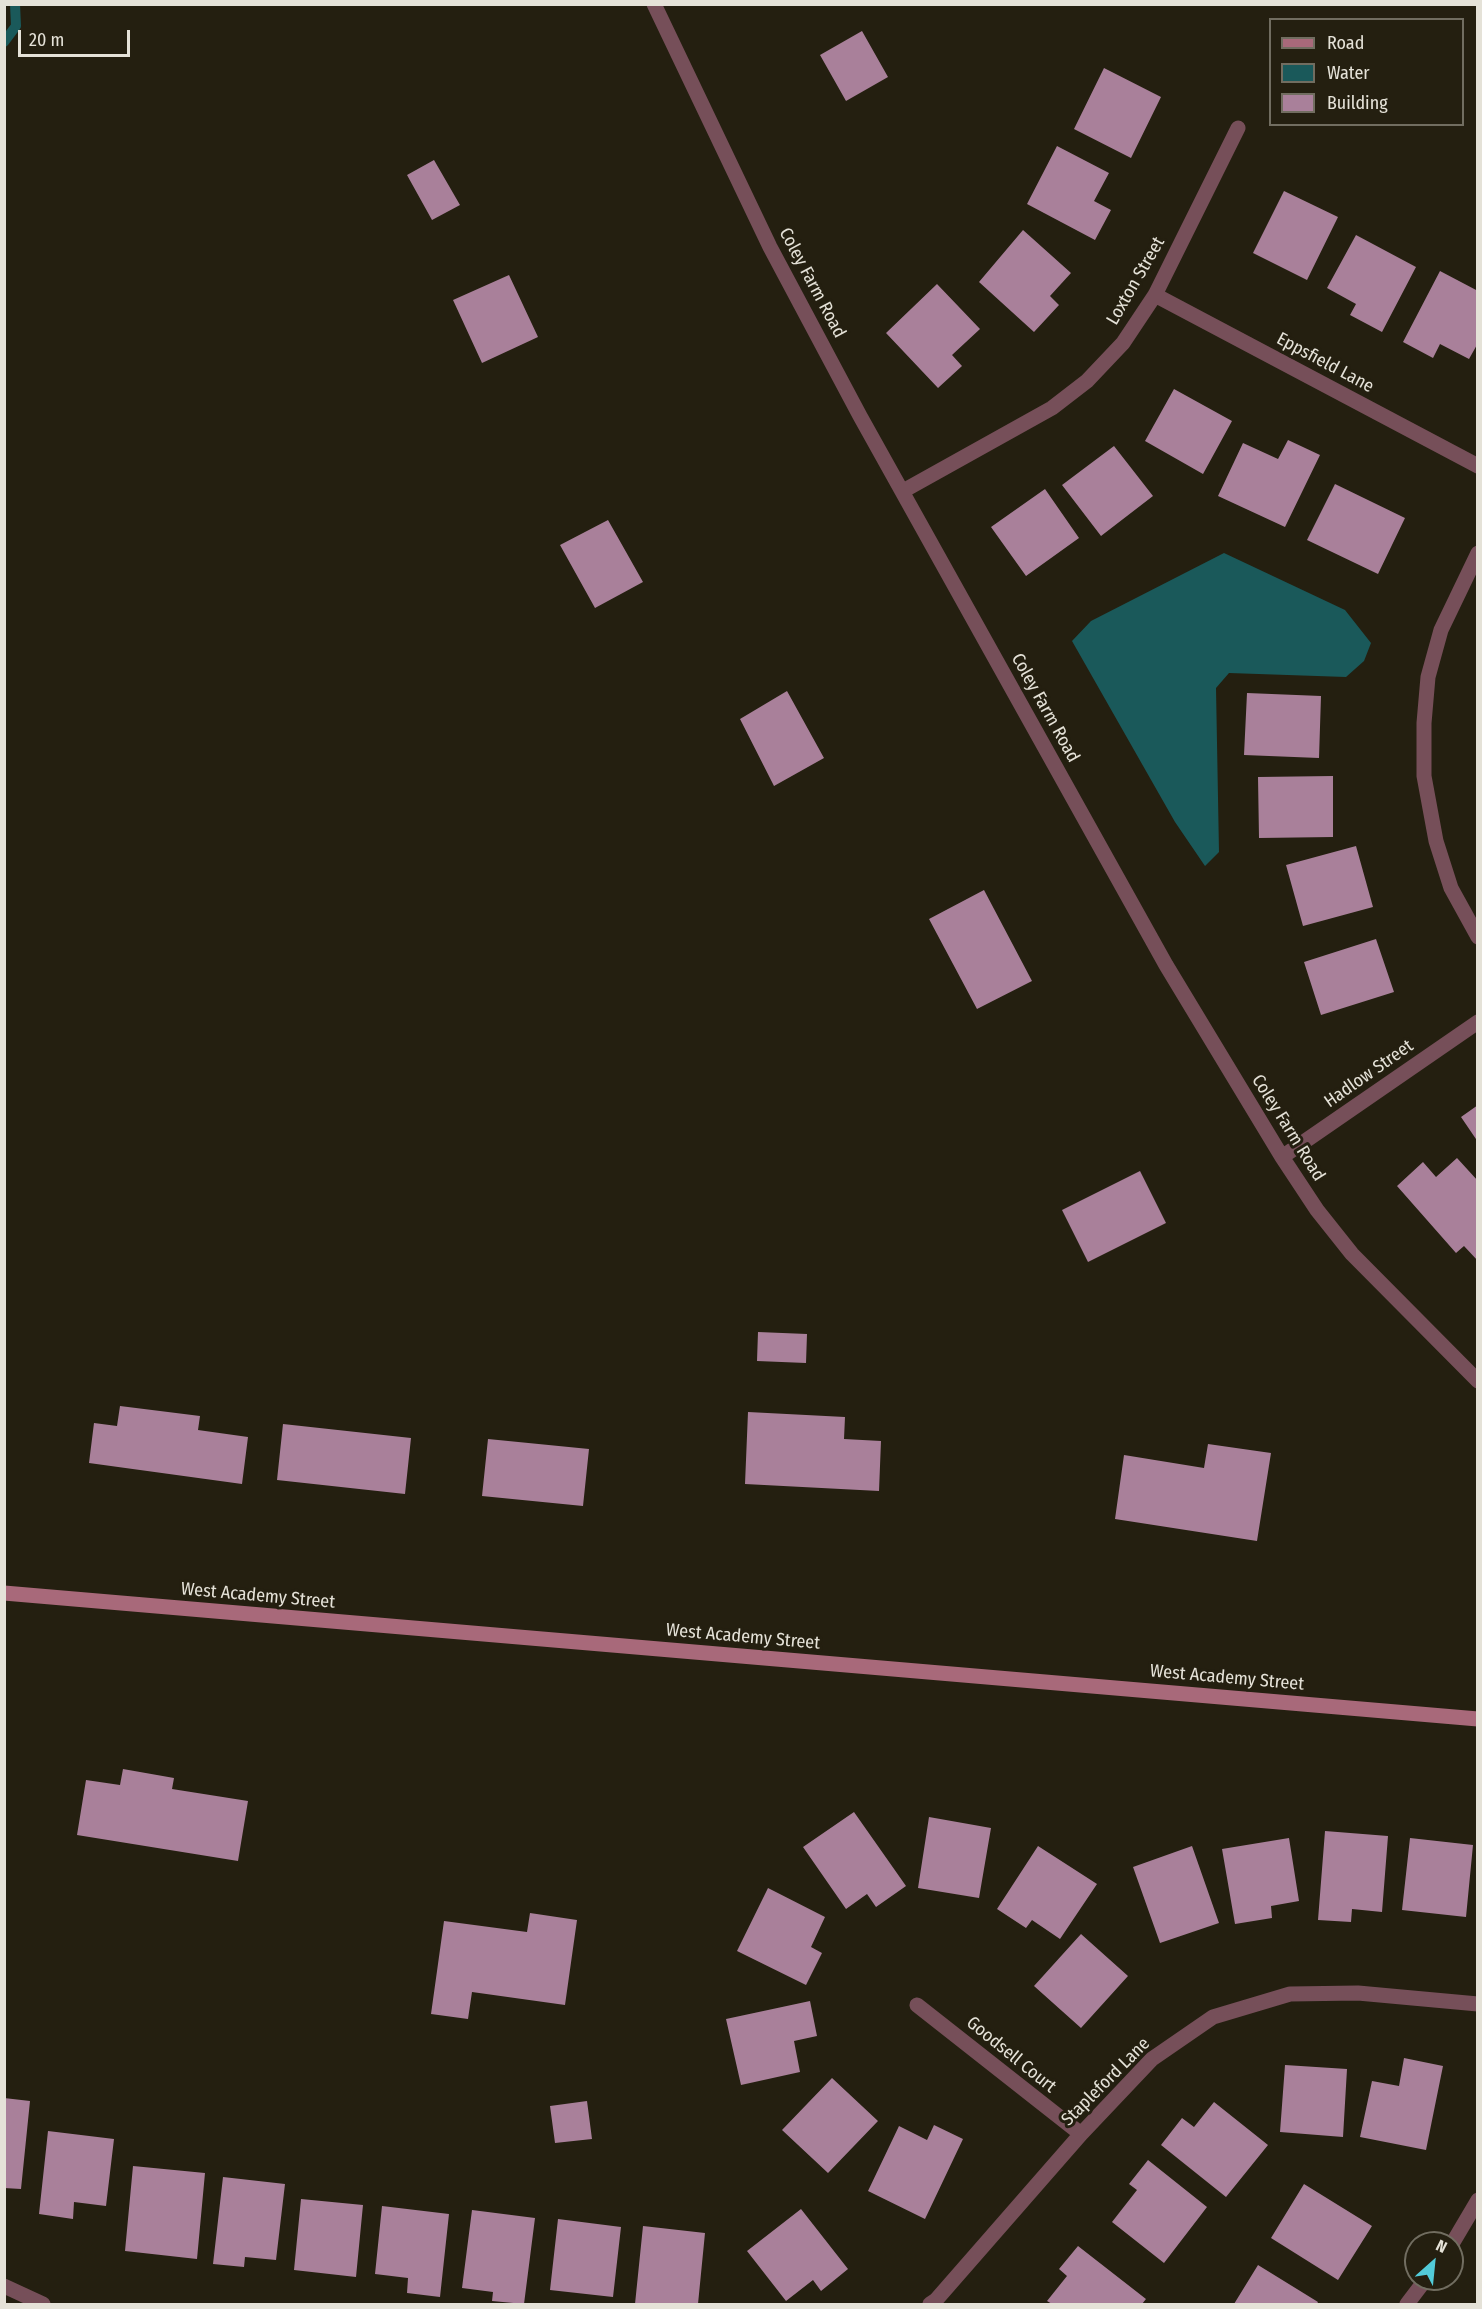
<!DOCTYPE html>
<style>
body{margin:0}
#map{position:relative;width:1482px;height:2309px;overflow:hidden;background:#241f10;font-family:"Fira Sans Condensed",sans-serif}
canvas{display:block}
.frame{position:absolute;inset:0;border:6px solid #e5e2d8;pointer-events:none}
.legend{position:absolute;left:1269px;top:18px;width:195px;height:108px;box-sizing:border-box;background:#241f10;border:2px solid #716d60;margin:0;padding:8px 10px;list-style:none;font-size:18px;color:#e5e2d8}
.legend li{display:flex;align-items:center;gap:12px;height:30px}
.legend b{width:30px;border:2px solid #716d60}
.north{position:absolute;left:1404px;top:2231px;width:60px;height:60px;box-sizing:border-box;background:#241f10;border:2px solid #716d60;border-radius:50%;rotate:27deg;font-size:16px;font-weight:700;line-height:24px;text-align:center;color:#e5e2d8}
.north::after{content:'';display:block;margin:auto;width:21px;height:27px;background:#52cbd9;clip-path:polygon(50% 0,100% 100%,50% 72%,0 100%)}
.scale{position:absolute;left:18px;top:30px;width:112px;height:27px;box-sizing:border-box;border:3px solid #e5e2d8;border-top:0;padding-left:8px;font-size:18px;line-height:21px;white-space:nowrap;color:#e5e2d8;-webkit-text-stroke:4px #241f10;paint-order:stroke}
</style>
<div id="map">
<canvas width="1482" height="2309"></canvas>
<div class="frame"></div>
<ul class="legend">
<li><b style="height:8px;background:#a8697a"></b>Road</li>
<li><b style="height:16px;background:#1a595a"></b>Water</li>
<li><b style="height:16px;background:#a9809a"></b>Building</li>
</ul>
<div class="north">N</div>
<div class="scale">20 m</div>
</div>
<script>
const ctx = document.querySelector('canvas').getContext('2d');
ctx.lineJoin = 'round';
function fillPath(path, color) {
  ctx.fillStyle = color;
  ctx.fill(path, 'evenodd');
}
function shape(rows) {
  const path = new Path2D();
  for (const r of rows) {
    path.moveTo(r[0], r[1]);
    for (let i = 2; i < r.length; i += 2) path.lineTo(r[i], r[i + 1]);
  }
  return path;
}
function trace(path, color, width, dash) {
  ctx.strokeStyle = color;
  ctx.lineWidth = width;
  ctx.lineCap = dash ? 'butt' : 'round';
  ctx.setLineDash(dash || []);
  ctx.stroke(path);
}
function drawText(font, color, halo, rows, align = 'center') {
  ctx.font = font + ' "Fira Sans Condensed",sans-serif';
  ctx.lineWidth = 6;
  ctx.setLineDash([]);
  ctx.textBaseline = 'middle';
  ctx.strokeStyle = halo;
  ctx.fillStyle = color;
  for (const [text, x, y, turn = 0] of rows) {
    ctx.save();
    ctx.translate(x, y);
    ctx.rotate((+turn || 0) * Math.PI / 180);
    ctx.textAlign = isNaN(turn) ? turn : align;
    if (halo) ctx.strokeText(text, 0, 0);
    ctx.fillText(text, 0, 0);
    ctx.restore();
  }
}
fillPath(shape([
 [1224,553,1345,610,1371,643,1364,661,1346,677,1229,673,1216,688,1219,852,1205,866,1175,822,1072,641,1091,621]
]), '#1a595a');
trace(shape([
 [4,42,16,26,15,4]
]), '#1a595a', 10);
fillPath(shape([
 [862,31,888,77,846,101,820,55],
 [1104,68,1161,97,1131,158,1074,129],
 [1057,146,1109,173,1094,201,1111,210,1095,240,1027,204],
 [434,160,460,205,432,220,407,175],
 [1284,191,1338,217,1307,280,1253,253],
 [1023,230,1071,273,1050,296,1059,305,1034,332,979,282],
 [1356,235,1416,267,1382,332,1350,315,1356,304,1327,288],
 [1440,271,1478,291,1478,343,1469,359,1440,344,1433,358,1403,342],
 [509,275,538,337,482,363,453,300],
 [937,284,980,329,952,355,962,366,938,388,886,333],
 [1174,389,1232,421,1203,474,1145,441],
 [1288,440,1320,455,1285,527,1218,496,1243,443,1278,459],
 [1114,446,1153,496,1101,536,1062,485],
 [1335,484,1405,518,1378,574,1307,540],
 [1045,489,1079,538,1026,576,991,527],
 [608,520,643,582,595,608,560,545],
 [787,691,824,758,774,786,740,719],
 [1247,693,1321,696,1319,758,1244,755],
 [1333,776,1333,837,1259,838,1258,777],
 [1356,846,1373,907,1303,926,1286,865],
 [984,890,1032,981,977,1009,929,919],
 [1376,939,1394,992,1321,1015,1304,962],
 [1478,1105,1478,1142,1461,1117],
 [1457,1158,1478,1181,1478,1261,1464,1246,1456,1253,1397,1186,1423,1162,1436,1177],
 [1140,1171,1166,1223,1088,1262,1062,1210],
 [758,1332,807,1334,806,1363,757,1361],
 [120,1406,200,1416,198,1430,248,1437,242,1484,89,1463,94,1423,117,1426],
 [748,1412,845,1417,844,1439,881,1441,879,1491,745,1484],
 [283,1424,411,1438,405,1494,277,1480],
 [488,1439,589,1449,583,1506,482,1496],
 [1208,1444,1271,1453,1257,1541,1115,1519,1124,1455,1204,1468],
 [123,1769,174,1778,172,1789,248,1801,238,1861,77,1835,86,1780,120,1785],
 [854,1812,906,1886,876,1907,867,1894,846,1909,803,1847],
 [929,1817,991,1828,979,1898,918,1888],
 [1325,1831,1388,1836,1382,1912,1352,1909,1351,1922,1318,1920],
 [1289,1838,1299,1901,1271,1906,1272,1918,1235,1924,1222,1849],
 [1410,1838,1473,1845,1466,1917,1402,1910],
 [1038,1846,1097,1884,1060,1939,1032,1920,1026,1928,997,1909],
 [1192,1846,1219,1923,1160,1943,1133,1867],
 [768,1888,825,1917,811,1947,822,1953,806,1985,737,1951],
 [530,1913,577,1920,565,2005,472,1992,468,2019,431,2014,444,1921,527,1932],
 [1081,1934,1128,1976,1081,2028,1034,1986],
 [810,2001,817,2036,794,2041,800,2072,741,2085,726,2019],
 [1404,2058,1443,2066,1426,2150,1360,2137,1372,2081,1399,2086],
 [1285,2065,1347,2069,1343,2137,1280,2132],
 [832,2078,878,2121,828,2173,782,2130],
 [4,2098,30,2101,21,2189,4,2188],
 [587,2101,592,2139,555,2143,550,2106],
 [1214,2102,1268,2145,1226,2197,1161,2145,1182,2118,1194,2127],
 [934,2125,963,2139,925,2219,868,2191,899,2126,927,2140],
 [48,2131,114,2139,106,2206,74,2202,73,2219,39,2214],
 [1148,2160,1207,2207,1164,2263,1112,2222,1137,2190,1129,2184],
 [133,2166,205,2173,197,2259,125,2251],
 [223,2177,285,2184,276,2260,245,2257,244,2267,213,2264],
 [1304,2184,1372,2226,1338,2280,1271,2238],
 [301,2199,363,2205,356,2277,294,2270],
 [382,2206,449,2214,440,2297,407,2293,408,2278,375,2274],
 [801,2209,848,2269,821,2291,813,2280,786,2301,747,2251],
 [472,2210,535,2218,524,2304,492,2301,493,2292,462,2288],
 [558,2219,621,2227,613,2297,550,2290],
 [643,2226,705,2233,698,2304,635,2304],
 [1078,2246,1146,2299,1142,2304,1052,2304,1047,2301,1067,2276,1059,2269],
 [1258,2265,1318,2302,1317,2304,1234,2304]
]), '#a9809a');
trace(shape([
 [654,4,770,247,860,416,1166,965,1282,1157,1317,1210,1352,1254,1478,1381],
 [1155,295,1478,466],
 [903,491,1052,408,1087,381,1123,343,1155,295,1238,128],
 [1478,553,1441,630,1428,677,1424,723,1424,776,1436,841,1451,888,1478,937],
 [1282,1157,1478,1022],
 [917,2005,1081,2134],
 [1452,2244,1478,2200],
 [4,2286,43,2304],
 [930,2304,936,2300,1081,2134,1152,2059,1213,2017,1290,1994,1358,1993,1478,2004],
 [1407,2304,1426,2279]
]), '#764f59', 15);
trace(shape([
 [4,1593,1478,1719]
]), '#a8697a', 15);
drawText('18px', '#e5e2d8', '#241f10', [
 ["Loxton Street",1136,281,-60],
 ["Coley Farm Road",812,283,62],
 ["Eppsfield Lane",1325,363,28],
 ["Coley Farm Road",1045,708,61],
 ["Hadlow Street",1369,1074,-35],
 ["Coley Farm Road",1288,1128,58],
 ["West Academy Street",258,1596,5],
 ["West Academy Street",743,1637,5],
 ["West Academy Street",1227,1678,5],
 ["Goodsell Court",1011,2055,39],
 ["Stapleford Lane",1106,2082,-45]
]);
</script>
